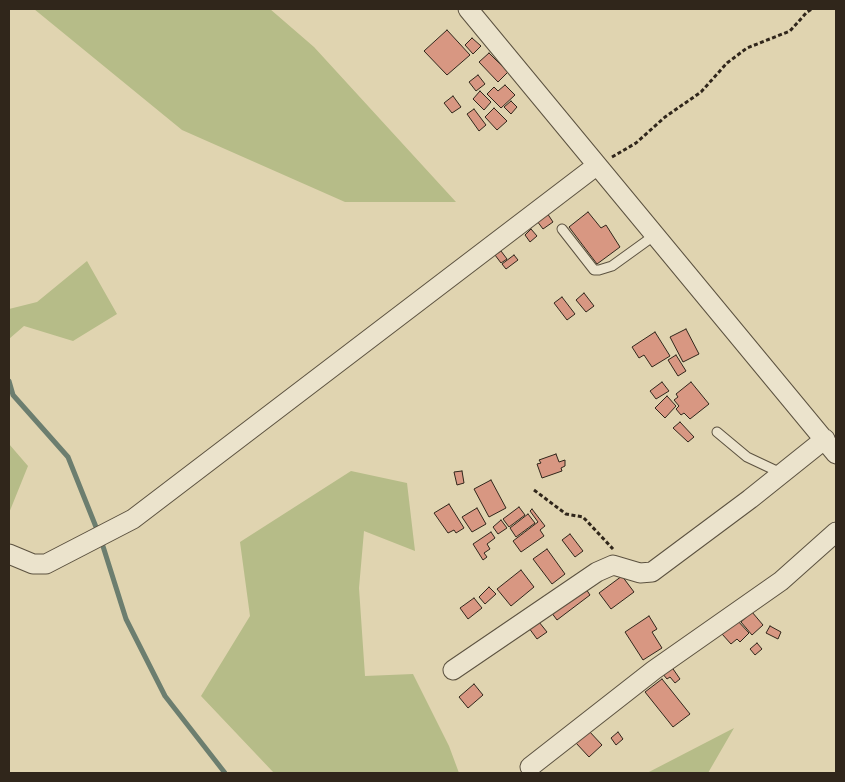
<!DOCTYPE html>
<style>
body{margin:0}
#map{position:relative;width:845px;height:782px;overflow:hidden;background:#e0d4b0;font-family:"IM FELL DW Pica",serif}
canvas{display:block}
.frame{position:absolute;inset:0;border:10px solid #30261b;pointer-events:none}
</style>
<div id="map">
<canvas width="845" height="782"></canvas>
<div class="frame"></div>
</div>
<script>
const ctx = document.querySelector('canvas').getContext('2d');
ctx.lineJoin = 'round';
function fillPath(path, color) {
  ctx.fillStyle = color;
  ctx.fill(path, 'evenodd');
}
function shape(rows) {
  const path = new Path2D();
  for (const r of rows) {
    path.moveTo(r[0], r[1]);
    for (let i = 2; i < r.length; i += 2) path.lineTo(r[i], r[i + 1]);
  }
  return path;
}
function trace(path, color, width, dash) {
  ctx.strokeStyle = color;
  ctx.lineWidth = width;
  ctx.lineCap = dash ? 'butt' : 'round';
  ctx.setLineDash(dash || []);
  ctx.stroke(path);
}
fillPath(shape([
 [34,9,270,9,314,47,456,202,345,202,182,130],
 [87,261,117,314,73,341,24,326,9,339,9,309,37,302],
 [9,444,28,466,9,513],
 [351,471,407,483,415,551,364,531,359,588,365,676,413,674,449,746,459,773,274,773,201,696,250,616,240,542],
 [734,728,708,773,647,773]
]), '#b6bc88');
trace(shape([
 [9,381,13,395,68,457,98,532],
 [101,540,126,619,165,696,225,773]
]), '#6c7e6f', 5);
const building = shape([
 [447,30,470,55,447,75,424,51,447,30],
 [472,38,481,46,473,54,465,45,472,38],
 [489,53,508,72,498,82,479,62,489,53],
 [478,75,485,84,476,91,469,82,478,75],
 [505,85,515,95,501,108,487,94,494,87,498,91,505,85],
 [480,91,491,102,484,110,473,99,480,91],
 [453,96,461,107,452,113,444,103,453,96],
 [511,101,517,107,511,114,504,107,511,101],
 [494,108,507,121,497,130,485,117,494,108],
 [474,109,486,125,479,131,467,114,474,109],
 [588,212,601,228,606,225,620,247,597,264,569,227,588,212],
 [547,213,553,222,543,229,537,221,547,213],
 [531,229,537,236,530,242,525,235,531,229],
 [501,251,507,259,501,263,495,255,501,251],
 [514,255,518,260,506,269,502,264,514,255],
 [584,293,594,306,586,312,576,300,584,293],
 [562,297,575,314,567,320,554,303,562,297],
 [686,329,699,354,683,362,670,337,686,329],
 [655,332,670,356,652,367,644,355,639,358,632,347,655,332],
 [676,355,686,371,678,376,668,360,676,355],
 [662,382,669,391,656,399,650,391,662,382],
 [691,382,709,404,690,419,684,413,681,415,676,409,679,406,674,400,678,397,676,394,691,382],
 [667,396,676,406,665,418,655,408,667,396],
 [680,422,694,437,688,442,673,428,680,422],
 [556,454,559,462,565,460,565,466,561,468,562,471,542,478,537,464,541,463,539,460,556,454],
 [462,471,464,483,457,485,454,472,462,471],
 [491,480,506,508,489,517,474,489,491,480],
 [449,504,464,528,456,533,454,530,448,533,434,513,449,504],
 [519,507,525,515,509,527,503,519,519,507],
 [477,508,486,524,472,532,462,517,477,508],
 [532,509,545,526,540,530,544,536,521,552,513,541,538,522,530,511,532,509],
 [528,514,535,523,516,537,510,528,528,514],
 [501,520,507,528,498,534,493,527,501,520],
 [491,532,495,538,487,544,490,549,484,553,487,557,483,560,473,544,491,532],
 [570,534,583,551,575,557,562,540,570,534],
 [547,549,565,574,552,584,533,559,547,549],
 [521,570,534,587,511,606,497,589,521,570],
 [622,576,634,592,611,609,599,593,622,576],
 [582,583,590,595,557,620,548,608,582,583],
 [489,587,496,594,485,604,479,597,489,587],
 [474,598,482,608,468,619,460,608,474,598],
 [752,612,763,625,752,635,741,622,752,612],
 [649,616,657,629,652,632,662,648,643,660,625,632,649,616],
 [535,617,547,632,537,639,526,624,535,617],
 [737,620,749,633,740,642,737,639,731,644,722,634,737,620],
 [770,626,781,632,778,639,766,633,770,626],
 [757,643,762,649,755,655,750,649,757,643],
 [671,666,680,679,675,683,670,677,667,679,662,673,671,666],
 [662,679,690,714,673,727,645,692,662,679],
 [474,684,483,695,468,708,459,697,474,684],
 [589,731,602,745,589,757,576,743,589,731],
 [618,732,623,739,616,745,611,738,618,732]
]);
fillPath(building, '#d89782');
trace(building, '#30261b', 1);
const lane = shape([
 [562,229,594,270,599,270,612,266,655,235],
 [717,432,747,457,781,473]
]);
const street = shape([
 [468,9,836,454],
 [9,554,33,564,46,564,133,519,596,166],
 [453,670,597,572,613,565,640,573,652,572,750,499,825,439],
 [530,767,654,670,781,581,836,532]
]);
trace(lane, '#5c5240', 11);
trace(street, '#5c5240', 21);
trace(shape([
 [612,157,636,143,665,117,701,92,727,63,747,48,790,31,807,12,812,9],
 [534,490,566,514,583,517,613,549]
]), '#30261b', 3, [4, 2.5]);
trace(lane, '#ebe3cc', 9);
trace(street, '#ebe3cc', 19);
</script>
